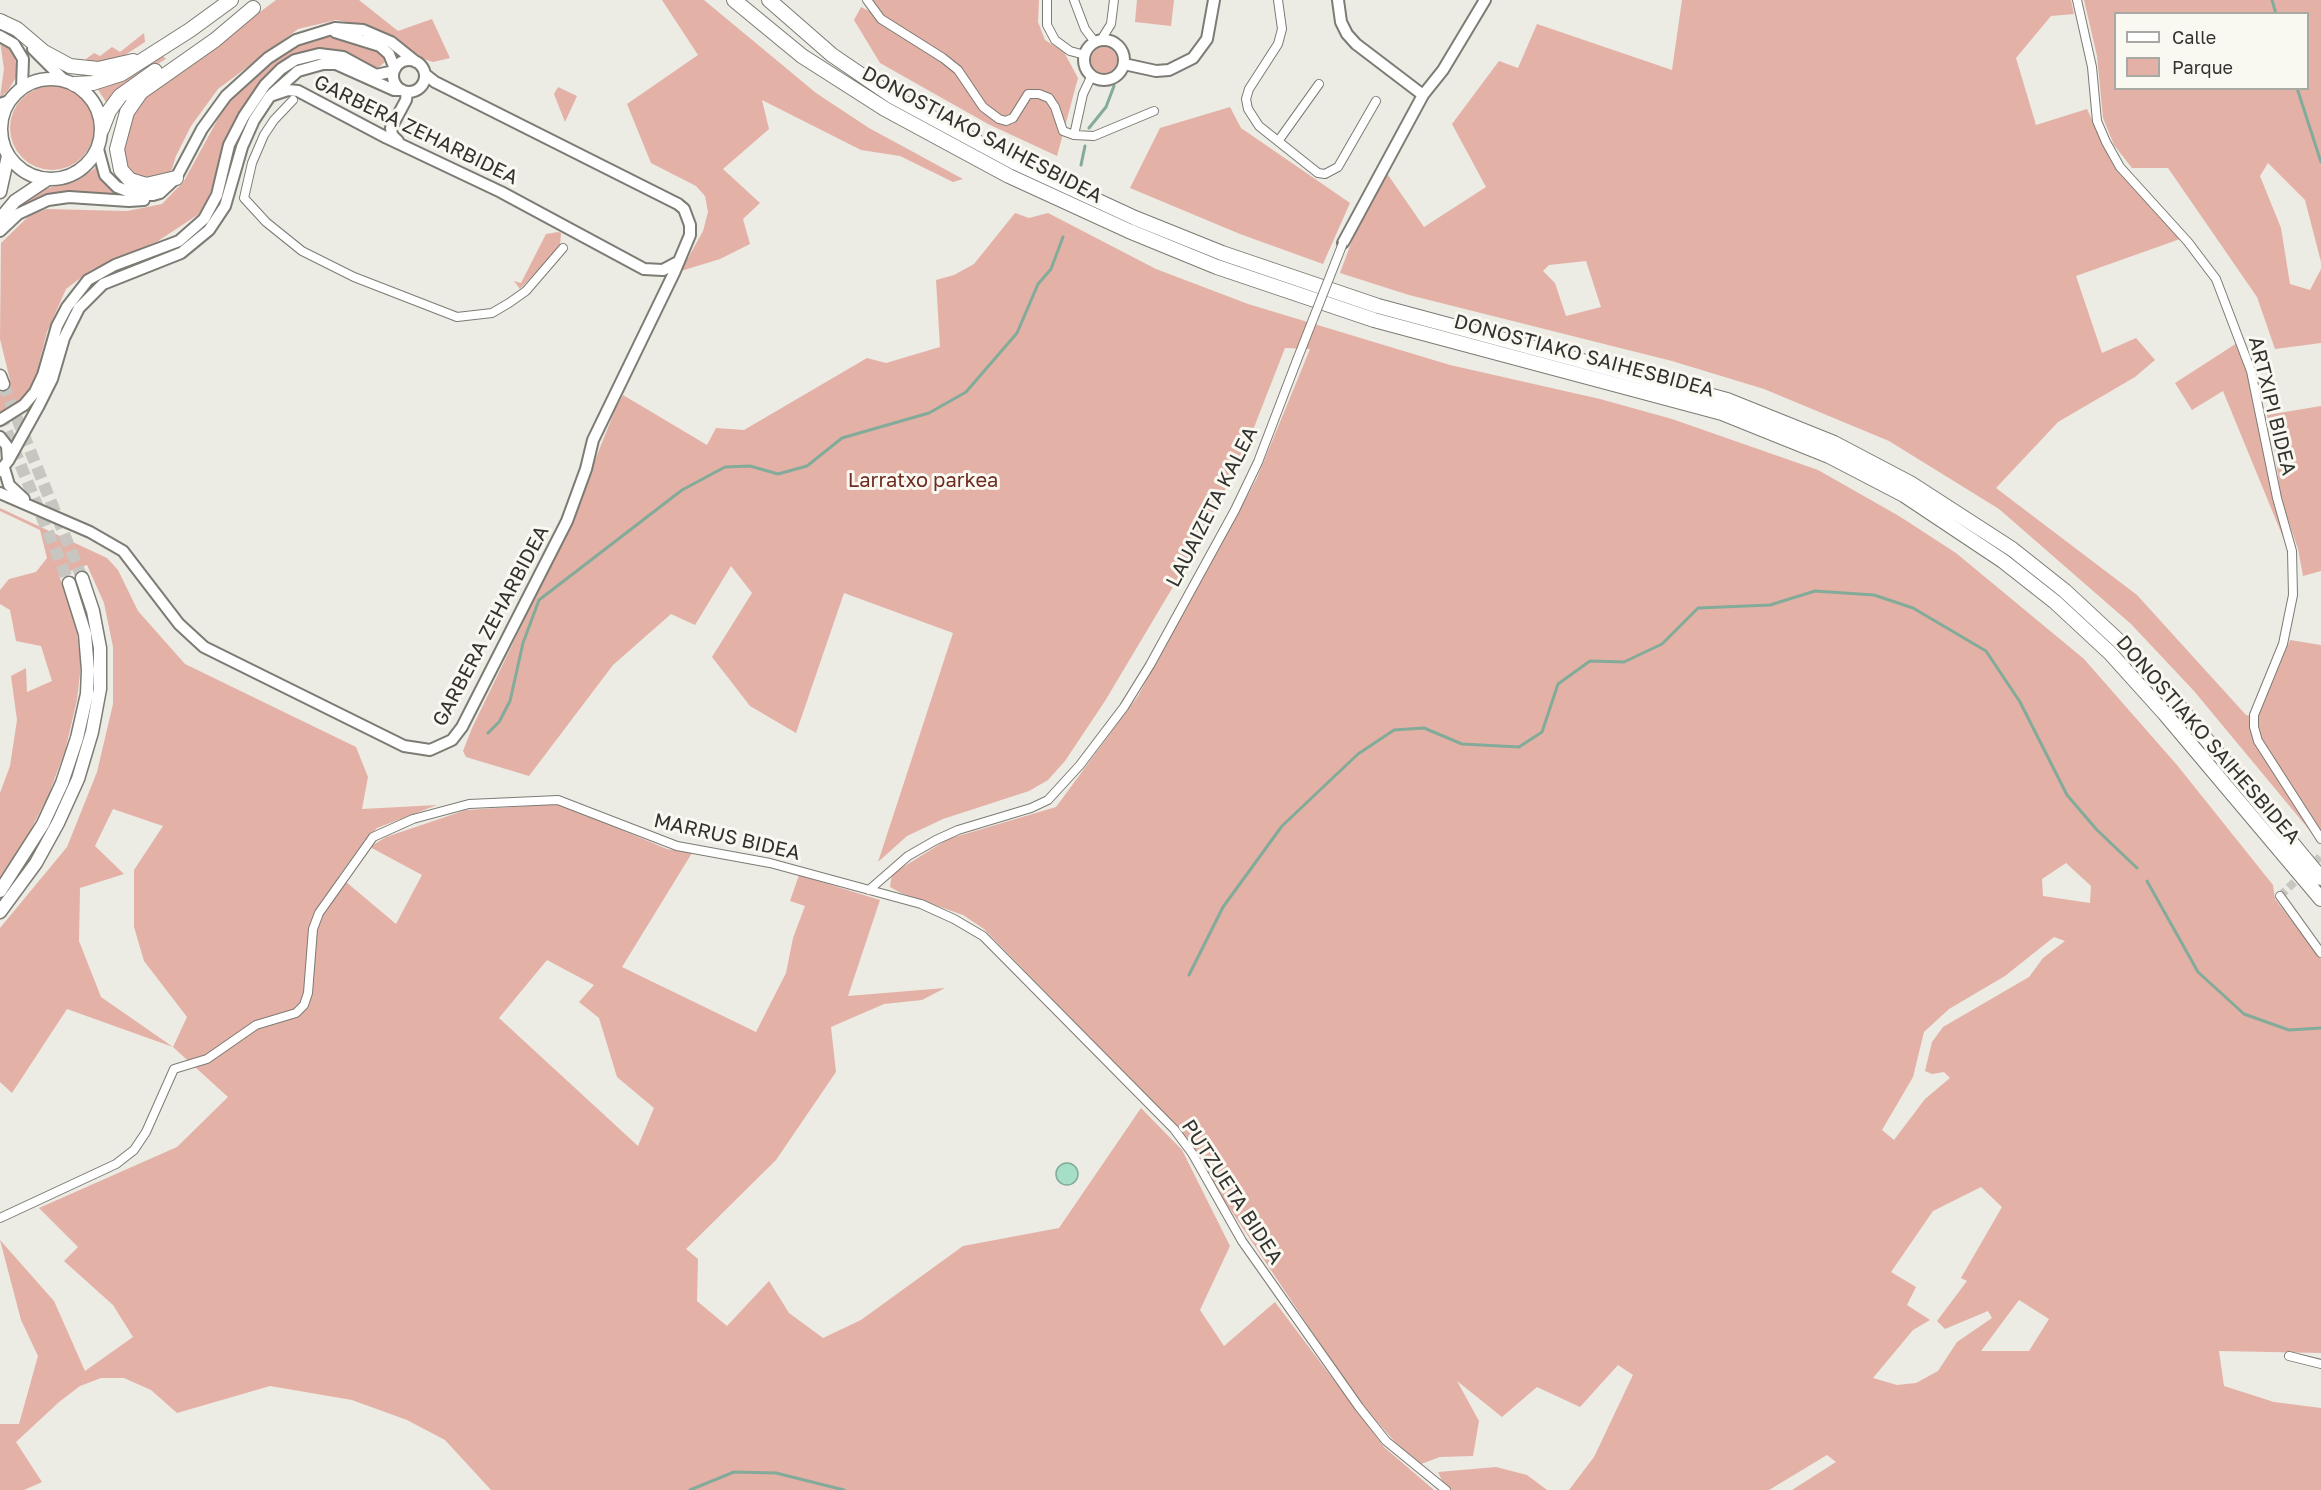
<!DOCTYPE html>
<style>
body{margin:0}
#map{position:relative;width:2321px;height:1490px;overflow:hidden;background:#ecebe4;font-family:"Golos Text",sans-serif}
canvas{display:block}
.legend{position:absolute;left:2114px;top:12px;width:195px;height:78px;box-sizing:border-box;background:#f9f8f1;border:2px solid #a9a9a3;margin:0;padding:8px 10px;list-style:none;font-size:18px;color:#32322f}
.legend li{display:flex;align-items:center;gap:12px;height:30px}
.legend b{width:30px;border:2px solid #a9a9a3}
</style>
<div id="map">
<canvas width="2321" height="1490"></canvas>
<ul class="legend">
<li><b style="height:8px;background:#fff"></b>Calle</li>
<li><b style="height:16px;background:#e4b1a7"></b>Parque</li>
</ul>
</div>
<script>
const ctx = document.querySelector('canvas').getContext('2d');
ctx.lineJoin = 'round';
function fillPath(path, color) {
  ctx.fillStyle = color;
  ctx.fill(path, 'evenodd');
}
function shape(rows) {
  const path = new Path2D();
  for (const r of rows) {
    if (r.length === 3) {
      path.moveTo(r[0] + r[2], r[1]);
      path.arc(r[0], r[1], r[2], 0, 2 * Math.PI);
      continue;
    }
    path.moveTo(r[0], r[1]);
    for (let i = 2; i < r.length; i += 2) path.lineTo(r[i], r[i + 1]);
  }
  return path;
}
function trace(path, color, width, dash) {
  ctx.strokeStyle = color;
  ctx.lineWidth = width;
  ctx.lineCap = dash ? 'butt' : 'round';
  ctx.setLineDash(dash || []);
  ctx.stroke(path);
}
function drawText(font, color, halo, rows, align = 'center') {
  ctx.font = font + ' "Golos Text",sans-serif';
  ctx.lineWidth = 6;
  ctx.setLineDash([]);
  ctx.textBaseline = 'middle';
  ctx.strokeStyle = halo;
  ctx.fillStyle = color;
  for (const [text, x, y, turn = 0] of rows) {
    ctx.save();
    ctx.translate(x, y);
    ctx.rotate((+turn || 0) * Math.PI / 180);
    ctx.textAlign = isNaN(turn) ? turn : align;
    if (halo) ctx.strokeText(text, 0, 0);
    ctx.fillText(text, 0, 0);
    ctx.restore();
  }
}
fillPath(shape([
 [276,0,359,0,398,31,432,19,450,58,433,62,424,59,385,32,363,25,336,20,298,29,218,89,191,126,176,156,171,172,164,179,156,182,127,173,121,145,137,104,153,88,186,67],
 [662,0,704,0,816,93,869,128,963,179,953,182,900,156,861,150,762,100,769,129,723,169,760,203,743,219,750,244,720,259,681,271,703,231,708,212,705,196,696,186,651,163,627,104,698,55],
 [872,0,1039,0,1038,22,1045,40,1064,52,1078,78,1057,156,988,124,880,63,854,20,861,7,882,17],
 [1137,0,1174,0,1171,26,1135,22],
 [1682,0,2071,0,2074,14,2051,16,2016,58,2036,125,2087,109,2111,160,2180,239,2076,276,2102,353,2136,338,2155,360,2135,377,2058,422,1996,488,2137,595,2246,715,2258,717,2290,640,2321,645,2321,844,2194,691,2131,624,1999,509,1889,441,1764,389,1672,361,1409,295,1340,273,1363,211,1386,172,1424,227,1486,187,1452,124,1499,61,1518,68,1537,24,1672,70],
 [1586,261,1601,307,1566,316,1555,283,1543,271,1549,265],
 [2084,0,2321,0,2321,262,2305,200,2268,163,2260,176,2281,228,2290,284,2310,290,2321,269,2321,343,2275,349,2257,297,2168,168,2132,168,2114,145,2103,118,2097,56],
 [2116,14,2308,14,2308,88,2116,88],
 [144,33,145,42,125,55,106,62,87,63,86,59,94,53,100,56,112,47,120,52],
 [324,35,345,37,382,50,385,62,379,67,373,67,358,60,310,53,252,97,243,108,224,146,205,210,158,241,91,270,66,289,47,332,32,390,21,402,0,413,0,385,10,380,0,339,1,243,32,213,47,209,127,211,162,204,184,181,225,106,245,85,298,43],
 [0,41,14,53,18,74,7,92,0,97,4,69],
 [1104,60,13],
 [162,55,166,59,122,85,106,102,97,88,122,80],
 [52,128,42],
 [558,87,577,96,565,122,554,94],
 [1230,107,1241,128,1350,203,1323,264,1240,234,1130,188,1160,128],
 [96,164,108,186,132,197,64,192,43,195,17,210,14,209,40,190,76,181,94,169],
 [1015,213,1029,218,1048,213,1156,269,1248,304,1450,365,1600,399,1672,419,1818,470,1899,516,1956,553,2084,659,2177,765,2273,885,2275,899,2321,959,2321,1353,2219,1351,2224,1386,2274,1402,2321,1408,2321,1490,1792,1490,1836,1462,1827,1455,1769,1490,1569,1490,1594,1457,1633,1375,1618,1365,1580,1407,1537,1387,1502,1417,1457,1381,1479,1421,1473,1456,1440,1457,1421,1464,1395,1442,1357,1399,1208,1176,1187,1138,984,929,963,915,901,893,890,887,892,874,948,839,1056,807,1138,696,1257,478,1310,349,1285,348,1244,453,1192,555,1105,701,1065,761,1048,780,1029,791,943,819,907,836,878,862,953,633,844,593,796,733,750,706,712,657,752,593,731,566,695,625,671,614,613,665,529,776,466,757,463,751,472,728,564,538,615,410,623,395,707,445,716,428,744,430,867,358,886,363,940,347,936,280,954,275,974,264],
 [2066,863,2091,886,2090,903,2043,896,2042,879],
 [2054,937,2065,941,2043,958,2029,977,1943,1027,1932,1042,1925,1071,1932,1074,1944,1072,1950,1078,1925,1099,1894,1140,1882,1130,1913,1077,1924,1032,1949,1009,2005,976],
 [1981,1187,2002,1207,1961,1278,1967,1281,1937,1321,1945,1329,1988,1311,1992,1318,1957,1342,1938,1371,1916,1383,1897,1385,1873,1378,1913,1330,1930,1320,1907,1305,1916,1287,1891,1272,1933,1211],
 [2019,1300,2049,1319,2029,1351,1981,1351],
 [558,232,561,233,560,247,520,289,514,281,521,283,546,234],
 [2237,343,2247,370,2267,460,2272,496,2285,542,2223,391,2192,410,2175,383],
 [2321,406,2321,571,2303,576,2298,549,2281,499,2275,452,2267,415],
 [0,508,107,558,118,570,138,611,185,664,356,747,368,777,362,809,437,805,377,828,365,840,339,876,396,924,422,875,370,847,386,837,466,810,560,804,667,849,692,853,622,967,756,1032,786,973,793,938,805,906,790,901,799,875,880,900,848,996,945,988,922,1000,884,1004,831,1027,836,1072,776,1160,686,1249,698,1259,697,1301,727,1326,769,1281,789,1313,823,1338,861,1320,963,1246,1059,1228,1141,1108,1182,1150,1230,1246,1200,1310,1224,1346,1275,1302,1384,1447,1434,1490,491,1490,445,1440,407,1420,352,1400,270,1386,177,1413,151,1390,124,1378,101,1378,80,1386,59,1402,16,1442,42,1482,24,1490,0,1490,0,1424,19,1424,38,1356,21,1320,0,1240,54,1301,85,1371,133,1337,113,1305,64,1261,78,1247,39,1208,177,1147,228,1097,173,1047,67,1009,12,1093,0,1082,0,928,67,847,97,772,113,704,113,647,104,603,87,565,59,575,76,626,81,665,77,700,65,751,48,796,23,845,0,877,0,793,10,766,17,720,11,676,26,668,27,692,52,681,41,646,16,641,10,610,0,604,0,590,9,579,36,572,47,558,40,530,0,511],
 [113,809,163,826,134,870,134,927,144,961,187,1017,173,1047,101,997,79,941,80,888,124,874,95,846],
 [547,960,594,985,579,1002,599,1018,617,1077,654,1108,638,1146,499,1018],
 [1496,1467,1527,1475,1547,1490,1451,1490,1444,1485,1438,1472]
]), '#e4b1a7');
const water = shape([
 [1067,1174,11]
]);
fillPath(water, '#a5dfc7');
trace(water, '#82ab99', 1.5);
trace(shape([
 [2272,0,2276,14],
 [2297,88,2321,162],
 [1089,128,1106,107,1114,86],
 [1081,165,1085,146],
 [488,733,499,722,510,701,523,643,539,600,682,490,725,467,750,466,778,474,807,466,842,438,929,413,966,392,1017,333,1038,284,1051,269,1063,237],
 [2147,881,2198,972,2244,1014,2289,1030,2321,1028],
 [1189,975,1223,907,1282,826,1358,754,1394,730,1424,728,1462,744,1519,747,1542,732,1558,684,1590,661,1624,662,1662,644,1698,608,1770,605,1815,591,1874,595,1913,608,1986,651,2020,702,2067,795,2097,830,2137,868],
 [690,1490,734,1472,776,1473,844,1490]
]), '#82ab99', 3);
trace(shape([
 [2280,896,2321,856]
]), '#c7c6c0', 8, [8, 4]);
trace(shape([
 [3,384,82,578],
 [0,415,69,583]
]), '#c7c6c0', 12, [12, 6]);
const street = shape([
 [867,0,881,19,943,58,958,70,983,107,999,119,1006,121,1013,118,1028,94,1039,94,1049,98,1055,107,1063,131,1074,135],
 [1047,0,1047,25,1055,40,1070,51,1085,55],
 [1074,0,1085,29,1095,42],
 [1278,0,1282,29,1278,44,1249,89,1246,99,1248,109,1259,126,1318,173,1325,174,1338,167,1376,101],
 [2077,0,2092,67,2097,121,2106,142,2120,167,2188,242,2216,279,2251,371,2277,498,2292,551,2293,595,2283,644,2254,715,2254,727,2258,741,2321,839],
 [1101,40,1111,24,1114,0],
 [1092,75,1083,94,1074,135,1094,136,1154,111],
 [293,100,274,120,264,135,252,163,244,198,266,222,302,251,354,277,457,317,492,313,509,303,526,291,563,248],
 [1279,140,1319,84],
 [869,890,908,856,936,840,958,830,1031,808,1048,800,1080,765,1124,707,1150,665,1235,510,1258,462,1297,360],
 [2280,896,2321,953],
 [0,1218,116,1164,134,1150,146,1132,174,1069,207,1059,256,1025,296,1013,304,1005,308,993,313,929,319,913,373,837,413,819,469,804,558,800,677,846,770,863,921,904,954,919,983,936,1174,1129,1192,1153,1242,1241,1359,1407,1386,1441,1446,1490],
 [2289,1356,2321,1364]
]);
const secondary = shape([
 [1338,0,1341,22,1347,34,1356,44,1423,95],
 [335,32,380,46,389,54,395,69],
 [0,36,14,44,23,59,22,88],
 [1104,60,20],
 [33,49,65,81],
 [409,76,16],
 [1124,64,1156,71,1169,70,1193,58,1207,39,1214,0],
 [272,94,298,71,323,64,336,64,394,90,402,90],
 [0,104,9,101],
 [0,138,2,141],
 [398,141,392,135,391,128,406,100,407,92],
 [98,149,105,175,117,187,138,195,153,195,160,193,176,178,202,129,226,96,268,58,296,40,335,28,363,30,391,42,416,62],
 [0,231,18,214,48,200,69,197,129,201,144,200],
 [1343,243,1423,95,1443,70,1485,0],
 [0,420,24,405,35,392,43,375,57,326,67,307,88,280,115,265,179,241,204,219,217,195,229,145,244,116,265,85,281,69,295,60,319,54,343,57,376,75,394,71],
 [0,437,7,446,8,461],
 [4,468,9,485,24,499],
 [0,471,8,461,39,405,52,379,64,338,79,308,103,284,181,253,209,230,225,206,242,147,254,120,270,96,288,90,298,91,387,138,501,192,644,269,663,270,676,263],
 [0,493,90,532,123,551,179,624,204,647,404,746,430,750,452,740,462,727,567,521,586,469,593,440,674,273,690,235,690,225,684,209,678,204,435,82,426,75]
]);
const primary = shape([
 [51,129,50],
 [0,192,8,156],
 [0,219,15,201,48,179],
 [0,376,3,384],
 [0,891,43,824,62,783,77,738,87,694,88,670,85,634,69,583],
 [0,912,36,863,58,823,78,779,92,732,100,689,100,648,93,611,82,578]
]);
const highway = shape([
 [734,0,802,56,885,109,1009,176,1129,231,1217,267,1374,320,1722,413,1829,456,1904,495,2003,561,2055,602,2110,653,2165,714,2321,899],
 [769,0,832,55,892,96,1016,163,1135,218,1222,253,1378,306,1727,400,1834,443,1910,483,2012,549,2065,591,2121,643,2177,704,2321,878],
 [0,21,17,29,44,52,70,66,98,69,133,61],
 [74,84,93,83,121,74,190,30,231,0],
 [102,129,109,111,120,96,155,71],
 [176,178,146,185,130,180,121,170,117,149,127,112,141,92,215,40,253,8]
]);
trace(street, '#7c7b74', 10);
trace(secondary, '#7c7b74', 14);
trace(primary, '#7c7b74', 15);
trace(highway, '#7c7b74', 16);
trace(street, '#fff', 8);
trace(secondary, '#fff', 10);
trace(primary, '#fff', 12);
trace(highway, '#fff', 14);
const streetBridge = shape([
 [1297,360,1343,243]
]);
trace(streetBridge, '#7c7b74', 10, []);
trace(streetBridge, '#fff', 8);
drawText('20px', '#32322f', '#f9f8f1', [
 ["GARBERA ZEHARBIDEA",416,130,26],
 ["DONOSTIAKO SAIHESBIDEA",982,135,28],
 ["DONOSTIAKO SAIHESBIDEA",1584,356,15],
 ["ARTXIPI BIDEA",2272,406,76],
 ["LAUAIZETA KALEA",1212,507,-63],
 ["GARBERA ZEHARBIDEA",491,626,-62],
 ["DONOSTIAKO SAIHESBIDEA",2208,740,49],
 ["MARRUS BIDEA",727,837,13],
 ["PUTZUETA BIDEA",1232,1192,57]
]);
drawText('20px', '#6e2b21', '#f9f8f1', [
 ["Larratxo parkea",923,481]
]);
</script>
